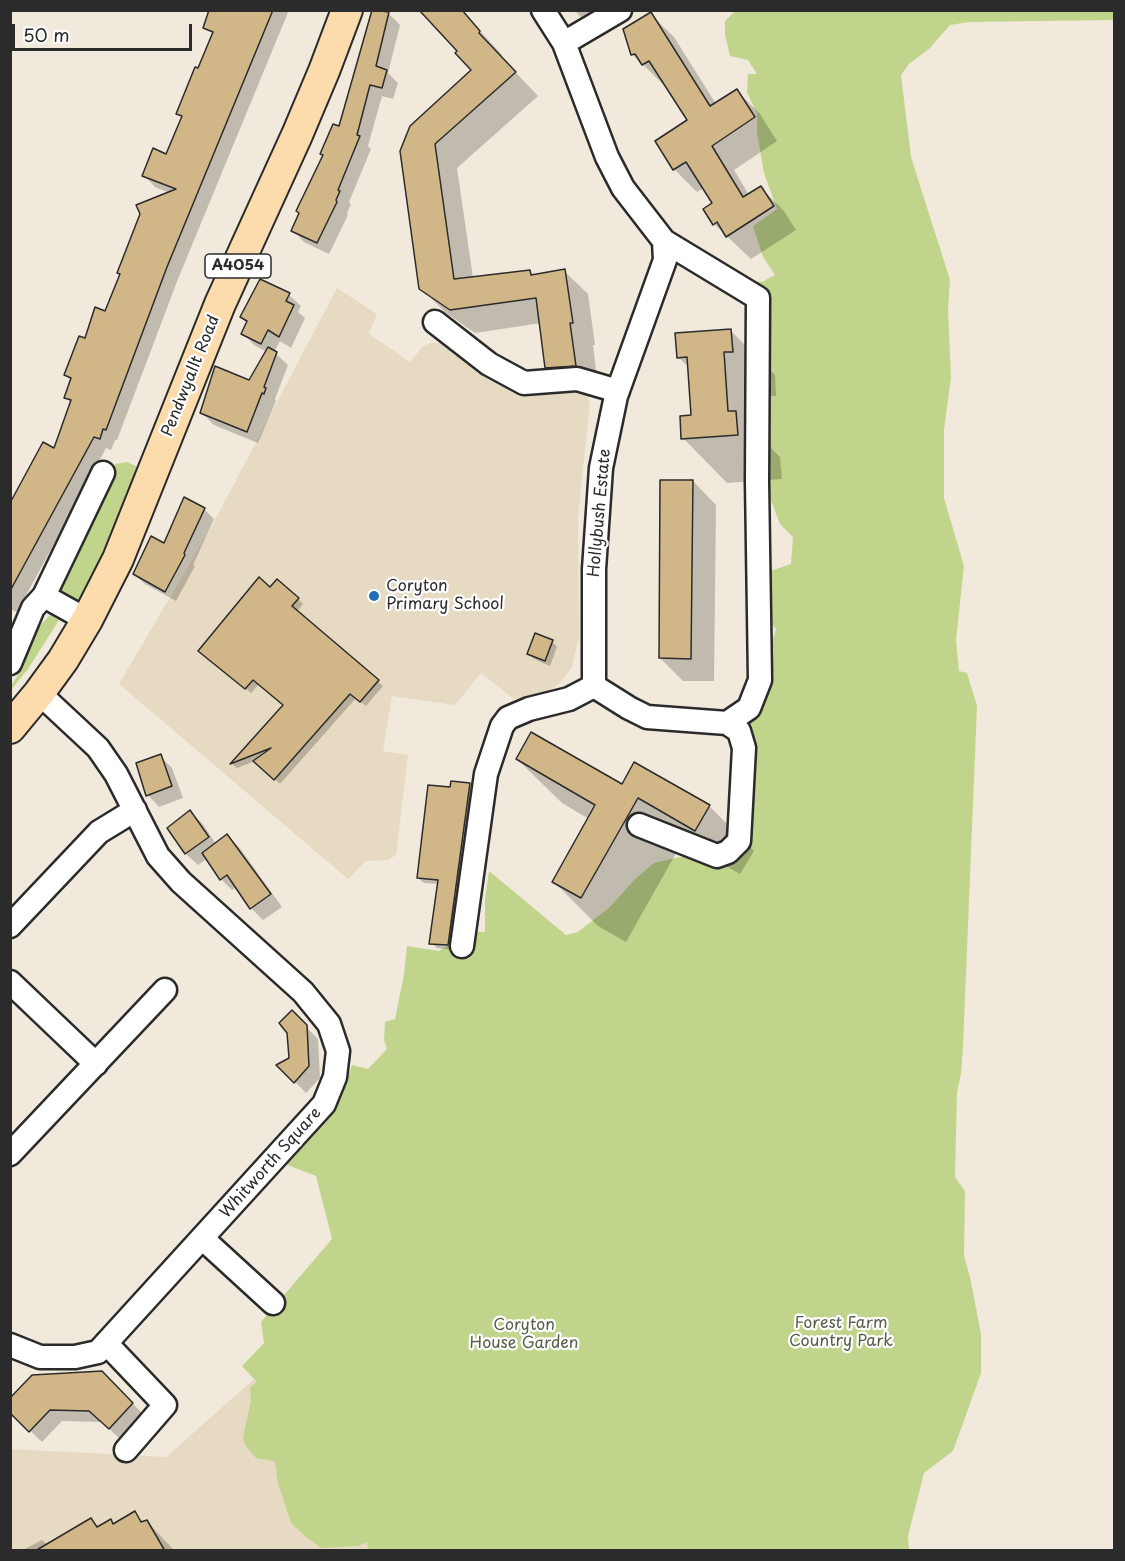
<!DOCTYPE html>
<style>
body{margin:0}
#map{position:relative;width:1125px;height:1561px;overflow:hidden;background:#f1e9db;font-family:"Playpen Sans",sans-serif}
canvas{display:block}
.frame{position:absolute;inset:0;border:12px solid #2b2b2b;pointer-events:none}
.scale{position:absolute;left:12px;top:24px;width:180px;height:27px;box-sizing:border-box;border:3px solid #2b2b2b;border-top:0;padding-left:8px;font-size:18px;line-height:21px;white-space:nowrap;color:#2b2b2b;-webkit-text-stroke:4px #fff;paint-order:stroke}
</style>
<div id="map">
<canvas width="1125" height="1561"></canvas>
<div class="frame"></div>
<div class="scale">50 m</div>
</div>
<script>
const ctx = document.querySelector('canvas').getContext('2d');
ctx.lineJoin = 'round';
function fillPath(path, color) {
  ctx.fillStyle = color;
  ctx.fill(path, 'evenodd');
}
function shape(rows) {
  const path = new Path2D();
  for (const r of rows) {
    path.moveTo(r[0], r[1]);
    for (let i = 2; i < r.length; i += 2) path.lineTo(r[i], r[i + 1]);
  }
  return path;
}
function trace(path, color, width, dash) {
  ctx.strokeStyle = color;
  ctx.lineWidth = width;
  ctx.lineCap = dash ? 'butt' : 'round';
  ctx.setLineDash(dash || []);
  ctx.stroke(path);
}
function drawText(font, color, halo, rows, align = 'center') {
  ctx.font = font + ' "Playpen Sans",sans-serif';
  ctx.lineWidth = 4.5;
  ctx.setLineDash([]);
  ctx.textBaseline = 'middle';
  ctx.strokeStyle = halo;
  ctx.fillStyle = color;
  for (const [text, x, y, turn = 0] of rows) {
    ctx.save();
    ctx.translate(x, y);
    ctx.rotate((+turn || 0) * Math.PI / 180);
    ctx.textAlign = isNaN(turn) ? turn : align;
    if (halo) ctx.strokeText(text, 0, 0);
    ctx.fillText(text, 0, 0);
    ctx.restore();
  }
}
fillPath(shape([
 [337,288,377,314,369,334,410,362,422,347,430,343,440,343,514,394,581,389,587,394,590,402,578,517,579,637,572,667,560,683,548,691,514,699,481,673,455,705,392,696,383,751,408,755,396,855,388,860,366,861,348,879,119,684,213,524],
 [254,1379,389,1520,397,1550,11,1550,11,1449,166,1457]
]), '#e7dac2');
fillPath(shape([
 [736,10,1114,11,1114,20,969,22,950,25,930,48,909,64,901,75,911,157,950,280,948,309,951,378,944,429,944,498,964,566,956,640,959,671,967,673,977,706,963,1046,961,1074,957,1092,955,1177,965,1191,964,1256,970,1277,981,1334,981,1373,953,1451,924,1473,908,1536,909,1550,368,1550,367,1542,358,1546,321,1548,306,1537,291,1523,278,1483,275,1461,256,1458,246,1446,243,1438,251,1400,250,1387,257,1382,242,1366,264,1343,261,1322,332,1239,316,1176,285,1164,340,1100,352,1065,368,1069,387,1049,384,1040,385,1022,395,1019,404,975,407,946,439,951,471,931,485,932,485,900,489,871,566,935,578,932,610,907,634,880,654,863,722,847,727,826,745,807,748,791,750,726,748,719,752,673,774,652,772,643,776,629,756,607,764,573,791,564,793,537,780,524,767,490,752,308,752,281,762,282,775,275,763,257,753,226,777,209,764,173,757,133,757,114,747,92,748,74,757,74,748,60,730,56,725,35,725,21],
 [127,462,140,468,122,536,105,549,99,559,96,573,79,607,58,592,105,480,115,464],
 [50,615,59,620,28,669,11,690,11,686,19,673,29,649,35,631]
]), '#c0d58b');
fillPath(shape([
 [225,10,289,10,178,279,117,440,115,440,111,450,106,448,17,612,10,609,10,508,55,450,71,403,66,397,72,381,66,375,86,340,106,313,170,193,155,187,144,175,166,156,183,118,178,113],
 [374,10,388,13,400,25,388,73,398,83,393,99,382,96,368,146,371,149,349,202,351,204,347,213,348,215,329,254,304,242,293,230,340,128],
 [574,10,600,10,586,22],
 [650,14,674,37,716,104,737,91,760,114,777,141,734,170,749,195,761,188,784,211,796,230,751,259,714,224,714,204,704,188,697,192,674,169,689,121,666,87,632,54],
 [471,21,502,55,501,57,538,96,457,168,473,278,529,271,534,276,564,271,588,294,595,345,593,345,598,388,570,391,546,367,541,323,475,333,445,312,421,288,402,151,473,70],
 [289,295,301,306,298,312,305,318,291,348,280,341,274,352,288,365,275,399,276,401,258,443,214,425,202,413,249,382,267,352,254,345,243,333,248,323,242,317],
 [731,331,775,375,776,396,767,396,771,448,780,457,782,479,727,483,683,438,693,416,690,368,678,357],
 [693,481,716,505,714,681,683,681,660,658],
 [204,509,214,519,193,565,195,566,176,601,145,584,134,574],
 [270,589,298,599,303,604,297,612,383,686,366,706,356,698,280,784,255,761,237,768,232,764,285,705,259,684,251,693,205,656],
 [552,641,557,647,550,666,534,659,529,654],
 [160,756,172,768,183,798,159,807,148,795],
 [517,759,709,806,754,851,740,874,683,841,626,942,598,926,553,881,589,819,562,803],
 [469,784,475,789,453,950,437,948,431,943,439,884,424,883,418,878,452,788],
 [190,812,202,823,216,844,227,836,239,847,282,907,263,920,251,908,237,887,232,890,221,879,208,858,198,865,186,854,169,828],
 [292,1012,318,1039,320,1078,306,1093,278,1065,291,1059],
 [102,1373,144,1415,121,1440,102,1422,62,1421,42,1442,10,1411],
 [135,1513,144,1523,147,1522,174,1550,23,1550,42,1540,48,1545,91,1520,99,1528,110,1521,114,1525]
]), '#0003');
const building = shape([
 [209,10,273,10,167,267,106,430,103,429,100,439,94,437,10,591,10,503,43,442,54,448,71,400,64,398,71,378,64,375,79,336,85,338,95,307,105,311,120,274,117,273,140,214,136,205,176,189,142,176,153,148,166,154,182,116,176,114,195,67,198,68,213,32,203,28,209,10],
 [372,10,389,12,376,66,387,70,382,88,370,85,357,135,360,136,338,190,340,191,336,200,337,202,317,243,291,231,299,213,296,211,323,155,320,154,333,124,339,126,372,10],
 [419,10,462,10,480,31,479,33,516,72,435,144,454,279,530,270,531,275,565,269,573,323,570,323,576,366,545,368,536,298,450,310,419,289,400,151,410,126,471,70,455,53,457,51,419,10],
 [651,12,710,106,737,89,755,117,712,146,743,197,761,186,774,206,726,237,717,222,713,225,703,209,712,203,686,162,673,170,655,141,687,120,649,61,642,65,635,54,631,55,623,29,651,12],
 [260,279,290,293,286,301,294,305,279,337,268,330,261,344,241,334,247,321,240,317,260,279],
 [731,329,733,352,724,352,728,411,736,411,738,435,681,439,680,416,691,415,687,357,677,358,675,333,731,329],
 [268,347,277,352,264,387,266,388,264,394,262,393,247,432,200,413,215,366,249,380,268,347],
 [660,480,693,480,691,659,659,658,660,480],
 [184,497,205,508,184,553,185,555,165,592,133,574,151,536,164,543,184,497],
 [259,577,270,587,277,579,299,598,292,606,379,680,360,702,350,694,274,780,253,761,271,748,230,764,283,705,253,680,245,689,198,651,259,577],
 [535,633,553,640,545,661,527,654,535,633],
 [531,732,622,784,634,762,710,805,695,831,638,798,581,898,552,882,595,805,516,759,531,732],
 [161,754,172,786,146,796,136,763,161,754],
 [451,781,470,783,448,945,429,944,438,880,417,878,428,785,450,787,451,781],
 [190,810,209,837,185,854,167,828,190,810],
 [227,834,271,894,250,909,227,875,220,880,202,853,227,834],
 [292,1010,307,1025,309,1066,294,1083,276,1065,289,1058,287,1033,279,1023,292,1010],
 [102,1371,133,1403,109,1429,89,1411,50,1410,29,1432,10,1413,10,1398,32,1375,102,1371],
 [135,1511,141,1522,147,1520,165,1551,35,1551,91,1518,97,1527,111,1519,113,1524,135,1511]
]);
fillPath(building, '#d1b687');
trace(building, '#2b2b2b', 1.5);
const minor = shape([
 [543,10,564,43,607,157,623,188,664,241,758,298,757,481,760,680,749,708,727,723],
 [564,43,620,10],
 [435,322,489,364,524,383,577,379,618,391],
 [44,596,87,620],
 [10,663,33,608,44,596,103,473],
 [594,686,594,569,601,468,616,396,665,260,664,241],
 [594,686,629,708,647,717,727,723,739,731,744,748,739,841,728,852,717,856,639,825],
 [10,926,99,832,135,810],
 [462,946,486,774,502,726,508,718,529,709,569,699,594,686],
 [10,982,96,1064],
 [10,1154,165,990],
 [202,1238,273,1303],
 [106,1343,165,1405,126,1450],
 [10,1345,40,1357,75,1357,98,1352,324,1104,335,1077,338,1051,329,1024,303,992,181,882,158,856,116,774,98,748,39,693]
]);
const major = shape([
 [10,728,39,693,63,660,87,620,118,559,220,304,297,135,324,71,347,10]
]);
trace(minor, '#2b2b2b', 27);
trace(major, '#2b2b2b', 34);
trace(minor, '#fff', 22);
trace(major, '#fcdcac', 30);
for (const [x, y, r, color] of [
 [374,596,6,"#1f6fb2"]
]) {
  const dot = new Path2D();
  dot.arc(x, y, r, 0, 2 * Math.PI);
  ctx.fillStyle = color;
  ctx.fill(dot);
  trace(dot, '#fff', 2);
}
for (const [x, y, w] of [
 [238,266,66]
]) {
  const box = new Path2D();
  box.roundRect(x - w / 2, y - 12, w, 24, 4.5);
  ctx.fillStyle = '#fff';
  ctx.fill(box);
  trace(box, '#2b2b2b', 1.5);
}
drawText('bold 15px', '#2b2b2b', null, [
 ["A4054",238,266]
]);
drawText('16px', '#2b2b2b', '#fff', [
 ["Pendwyallt Road",191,376,-68],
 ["Hollybush Estate",600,513,-85],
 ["Whitworth Square",271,1163,-48]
]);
drawText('16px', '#2b2b2b', '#fff', [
 ["Coryton",386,587],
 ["Primary School",386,605]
], 'left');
drawText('16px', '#585e48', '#fff', [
 ["Forest Farm",841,1324],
 ["Country Park",841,1342],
 ["Coryton",524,1326],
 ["House Garden",524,1344]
]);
</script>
